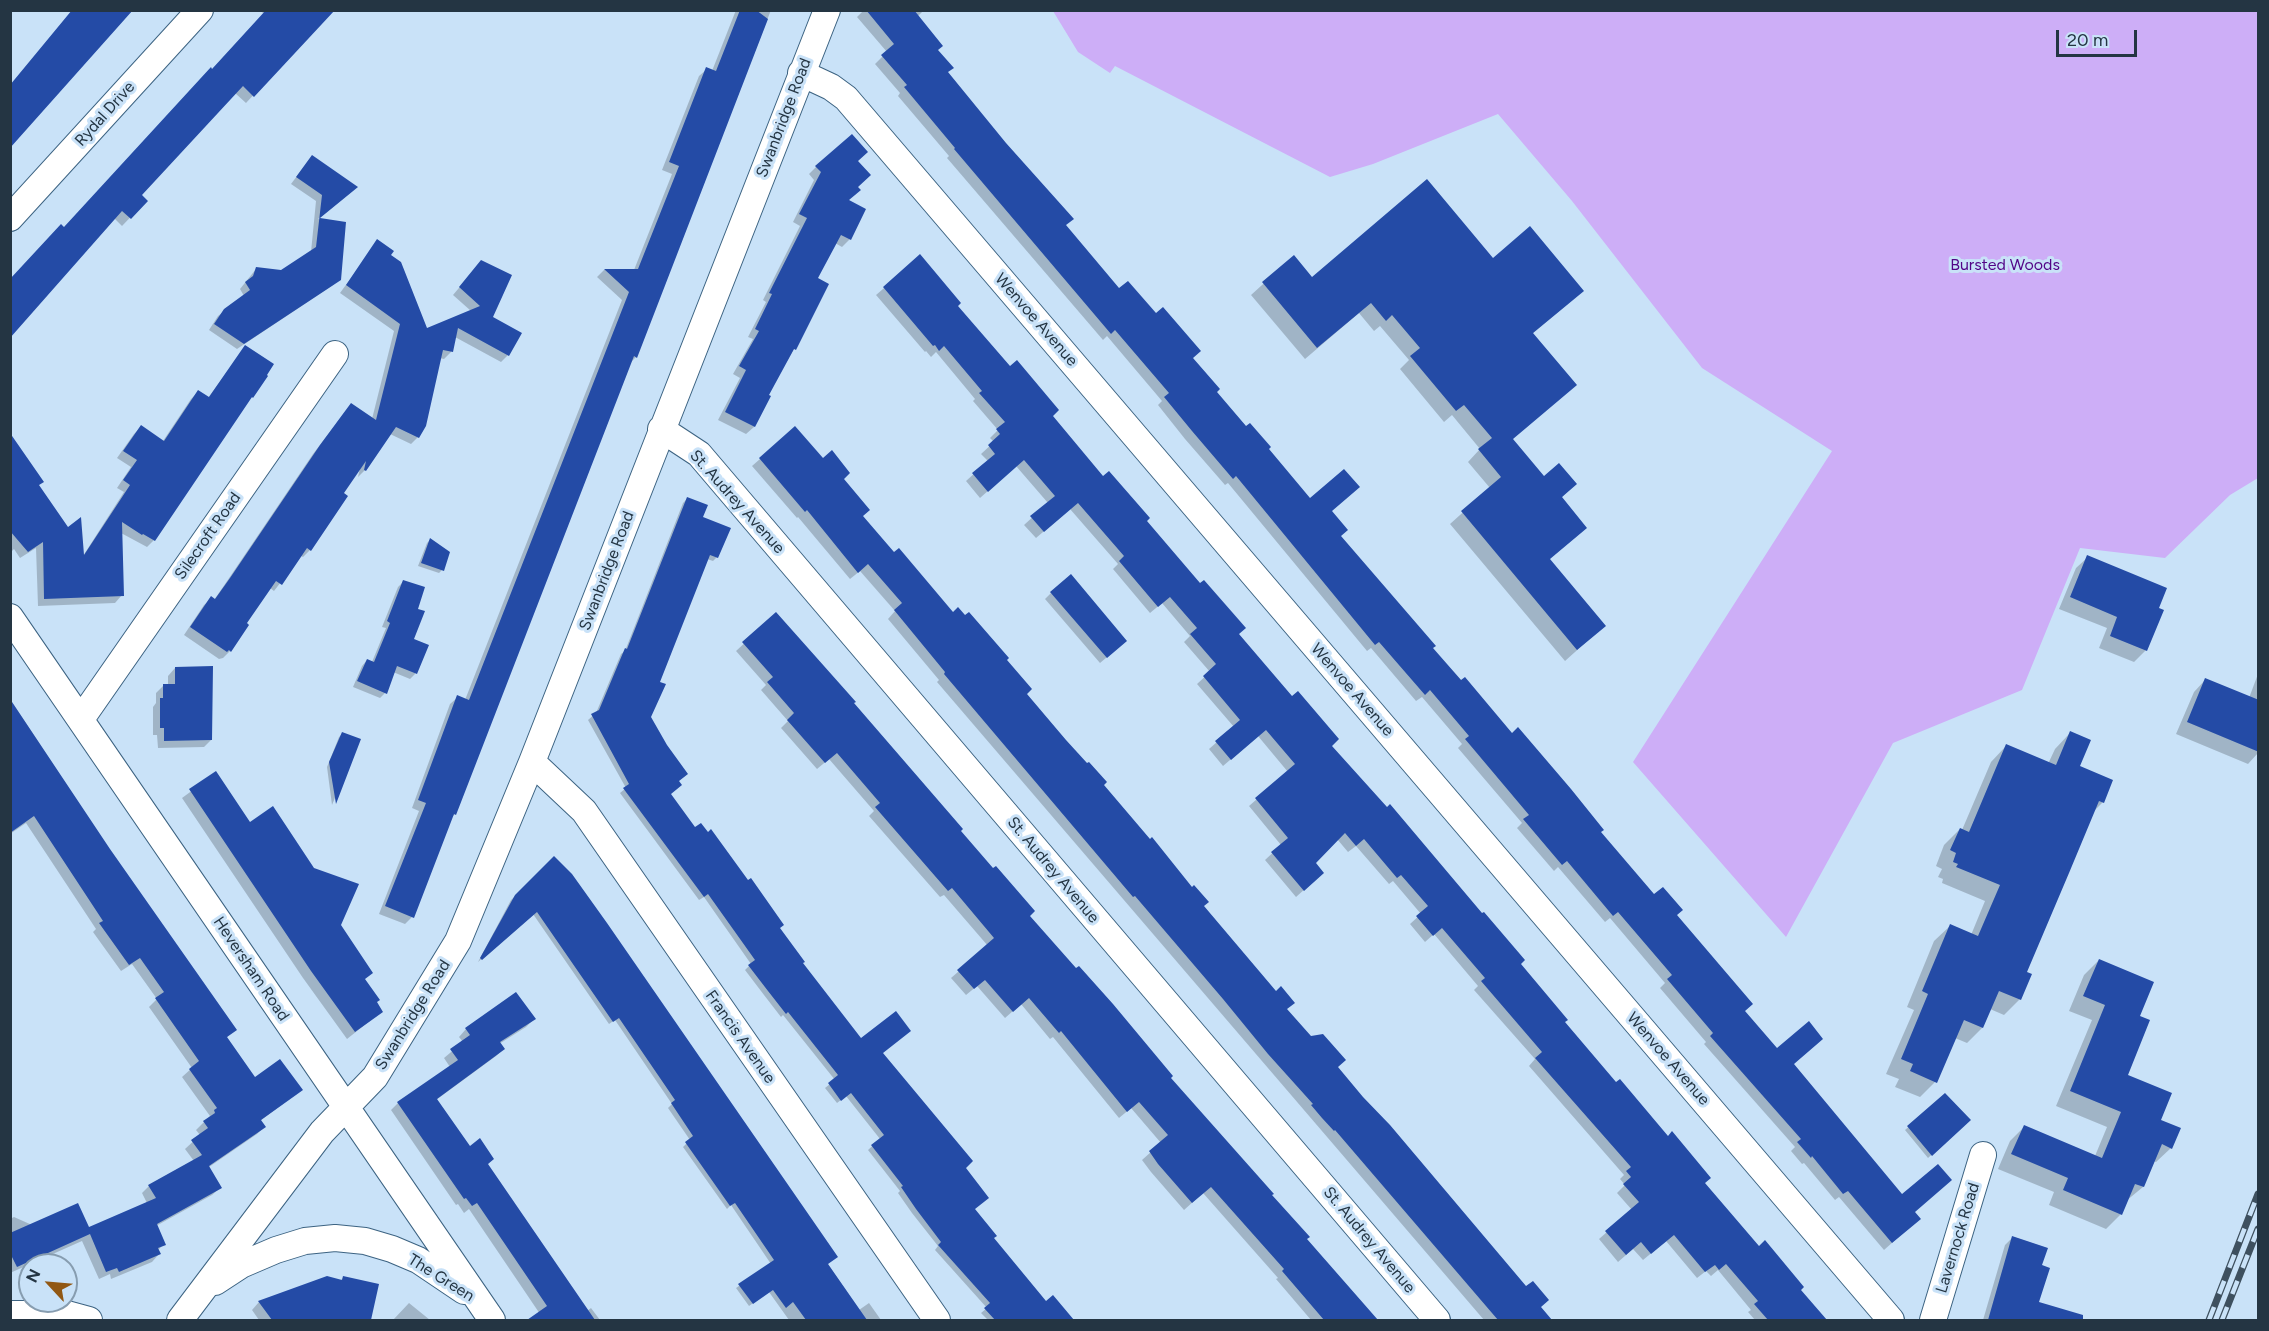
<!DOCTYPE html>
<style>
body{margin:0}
#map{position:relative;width:2269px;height:1331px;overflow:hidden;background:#c9e2f8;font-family:Figtree,sans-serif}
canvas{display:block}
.frame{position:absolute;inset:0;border:12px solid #243543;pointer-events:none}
.north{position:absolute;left:18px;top:1253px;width:60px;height:60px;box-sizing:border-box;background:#c9e2f8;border:2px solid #879db0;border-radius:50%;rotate:296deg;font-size:16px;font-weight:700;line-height:24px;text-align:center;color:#243543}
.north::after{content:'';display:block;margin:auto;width:21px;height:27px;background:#915814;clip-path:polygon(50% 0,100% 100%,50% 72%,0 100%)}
.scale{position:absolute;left:2056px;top:30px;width:81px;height:27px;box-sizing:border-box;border:3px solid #243543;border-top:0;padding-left:8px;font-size:18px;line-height:21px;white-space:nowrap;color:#243543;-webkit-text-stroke:4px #c9e2f8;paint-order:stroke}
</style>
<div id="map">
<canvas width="2269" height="1331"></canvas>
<div class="frame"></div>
<div class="north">N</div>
<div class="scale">20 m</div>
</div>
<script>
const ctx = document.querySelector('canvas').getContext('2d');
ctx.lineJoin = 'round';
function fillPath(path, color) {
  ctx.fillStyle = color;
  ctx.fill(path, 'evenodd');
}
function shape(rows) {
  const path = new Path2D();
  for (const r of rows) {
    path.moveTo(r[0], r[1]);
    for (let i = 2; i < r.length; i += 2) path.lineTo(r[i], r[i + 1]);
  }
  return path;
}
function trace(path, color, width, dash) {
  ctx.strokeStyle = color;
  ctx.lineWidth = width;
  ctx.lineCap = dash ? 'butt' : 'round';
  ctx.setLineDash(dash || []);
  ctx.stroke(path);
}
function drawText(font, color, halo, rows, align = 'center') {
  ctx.font = font + ' Figtree,sans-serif';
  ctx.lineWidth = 6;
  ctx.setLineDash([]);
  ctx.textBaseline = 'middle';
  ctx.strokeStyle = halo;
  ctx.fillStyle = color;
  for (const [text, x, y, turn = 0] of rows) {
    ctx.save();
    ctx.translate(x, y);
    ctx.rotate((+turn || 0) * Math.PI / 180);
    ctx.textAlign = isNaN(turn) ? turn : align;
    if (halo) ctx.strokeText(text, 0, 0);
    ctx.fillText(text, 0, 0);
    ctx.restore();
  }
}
fillPath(shape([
 [1053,11,2258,11,2258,478,2230,495,2165,558,2080,548,2022,690,1893,743,1786,937,1633,762,1832,451,1702,368,1572,201,1498,114,1373,164,1330,177,1115,66,1110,73,1078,52]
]), '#cdaef7');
fillPath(shape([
 [264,10,333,10,246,103,235,93,140,195,146,201,122,226,114,218,64,229,264,14,262,12],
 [736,10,771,10,636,357,630,363,455,814,451,818,412,917,405,924,379,914,419,811,412,808,450,704,458,697,465,700,622,300,597,277,604,270,634,270,672,174,662,170,699,76,707,69,712,71],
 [864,10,924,10,917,17,936,50,946,73,1065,226,1119,290,1191,358,1216,392,1310,500,1331,512,1340,536,1432,648,1599,832,1654,896,1676,916,1744,1012,1777,1051,1792,1064,1913,1212,1911,1226,1884,1250,1839,1197,1835,1200,1804,1163,1802,1164,1791,1151,1795,1147,1704,1044,1706,1042,1660,988,1665,983,1610,918,1605,922,1558,867,1554,871,1517,828,1522,823,1458,748,1462,744,1422,697,1416,701,1371,648,1367,651,1228,483,1225,485,1185,439,1158,405,1162,401,1107,336,1103,340,947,158,949,156,898,96,900,93,875,64,887,52,857,17],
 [312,156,350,193,318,219,345,223,340,279,333,285,237,349,209,330,218,316,244,296,240,289,256,269,281,271,311,252,316,201,291,184],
 [857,161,856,188,847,201,864,210,850,239,842,247,835,243,816,279,794,349,767,395,769,397,754,427,746,434,718,420,740,378,733,374,753,339,748,337,766,302,763,300,800,226,793,222,814,180,809,174,816,167],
 [378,241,389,256,426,330,471,311,453,295,474,270,491,318,508,355,501,362,455,337,451,352,444,359,439,358,418,437,411,444,390,434,365,470,358,477,360,468,342,494,310,550,303,557,301,556,274,591,270,588,245,624,230,651,223,658,219,659,184,635,204,605,212,598,214,600,223,587,313,454,345,412,372,419,394,331,340,293],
 [920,257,956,306,1103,478,1146,521,1330,746,1519,964,1563,1022,1759,1248,1825,1320,1755,1320,1748,1312,1751,1310,1718,1270,1711,1276,1706,1271,1697,1278,1666,1241,1643,1260,1633,1249,1618,1262,1599,1239,1632,1210,1617,1193,1625,1185,1620,1179,1624,1175,1529,1066,1535,1059,1474,990,1478,986,1434,934,1425,942,1410,924,1421,914,1393,881,1389,884,1356,846,1348,852,1337,839,1314,863,1315,880,1296,897,1265,860,1281,845,1249,806,1288,772,1258,736,1223,766,1209,749,1234,727,1197,684,1210,672,1184,642,1190,636,1162,603,1150,613,1113,569,1118,564,1070,509,1036,538,1024,525,1048,503,1016,466,980,498,966,481,988,461,981,454,994,442,990,438,998,430,973,401,975,399,936,352,931,357,926,351,925,352,876,295],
 [1293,257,1312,279,1493,260,1570,302,1532,334,1512,440,1544,478,1575,484,1561,498,1549,560,1604,626,1565,661,1450,524,1490,488,1468,462,1480,449,1452,415,1444,422,1400,369,1409,360,1380,326,1374,331,1359,313,1305,359,1251,295],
 [245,347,252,397,245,404,154,540,147,547,121,533,122,595,115,603,38,606,36,548,20,558,14,549,12,551,10,548,10,451,38,485,83,556,124,492,117,488,131,467,117,458,134,434,141,427,163,441,191,399,198,392,208,398],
 [760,459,842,479,862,516,894,554,953,614,1005,660,1025,695,1202,906,1286,1010,1550,1320,1484,1320,937,682,939,680,888,619,895,611,860,571,850,579,798,517,797,518,752,466],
 [687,499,701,518,717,557,713,561,707,559,658,683,650,717,666,746,677,781,670,794,695,829,778,929,802,964,861,1040,881,1053,964,1168,973,1210,992,1239,1046,1303,1070,1318,1067,1320,988,1320,981,1313,987,1308,935,1250,938,1246,912,1213,898,1193,900,1191,868,1150,880,1139,846,1096,837,1103,825,1088,835,1080,783,1015,781,1017,764,995,745,970,751,964,704,897,699,900,620,793,626,788,588,720,596,713,621,654,625,651,683,503],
 [430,540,442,570,439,573,418,566,427,543],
 [2088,557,2157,609,2146,650,2134,662,2099,648,2107,628,2059,609,2076,568],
 [403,582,416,610,412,640,427,646,415,674,410,679,393,672,385,693,380,698,353,687,362,666,367,660,372,662,386,628,382,627,398,587],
 [1051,593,1119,647,1100,663,1045,599],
 [776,614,1029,916,1376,1320,1311,1320,1276,1279,1278,1278,1203,1193,1184,1210,1151,1172,1142,1160,1161,1143,1131,1108,1119,1118,1053,1037,1050,1039,1021,1004,1005,1018,977,986,966,995,951,978,988,946,944,895,940,897,869,816,874,811,829,759,817,769,781,728,788,721,761,690,766,685,736,651],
 [175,668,211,740,204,747,158,748,157,735,153,735,153,707,156,703,156,693,163,686,168,686,168,676],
 [2258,674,2258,753,2248,764,2176,734,2194,692,2205,680,2249,698],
 [10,699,109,849,235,1029,226,1038,255,1079,301,1090,260,1121,264,1127,257,1134,209,1167,220,1188,212,1195,156,1226,164,1244,158,1250,159,1254,152,1262,111,1279,110,1274,99,1279,82,1241,10,1273,10,1219,14,1217,32,1225,88,1229,147,1203,142,1193,149,1186,194,1161,185,1149,200,1135,196,1130,210,1116,182,1077,192,1068,149,1007,157,999,132,964,121,971,93,932,96,929,26,823,10,834],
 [2070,733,2078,767,2103,802,2093,812,2025,973,2020,999,2004,1015,1990,1009,1982,1028,1967,1043,1955,1038,1935,1082,1920,1097,1895,1087,1899,1079,1886,1074,1914,1010,1907,1007,1934,941,1950,926,1971,935,1985,901,1942,883,1943,879,1938,877,1942,869,1936,866,1944,845,1960,829,1962,830,1991,762,2006,746,2048,764,2055,749],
 [342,734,359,740,332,805,327,767,339,737],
 [216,773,250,824,339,925,364,980,381,1012,347,1039,303,978,182,798],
 [554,859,859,1310,869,1303,881,1320,789,1320,769,1292,749,1306,736,1288,771,1264,731,1205,727,1209,683,1147,690,1140,668,1108,672,1104,615,1020,609,1024,533,914,478,962,511,900],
 [2099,960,2138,1016,2126,1076,2159,1121,2171,1148,2156,1162,2153,1161,2143,1187,2126,1201,2121,1214,2106,1229,2049,1205,2054,1192,1998,1169,2010,1141,2024,1127,2095,1156,2107,1127,2056,1106,2092,1020,2069,1011,2084,975],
 [534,1019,526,1027,499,1044,503,1049,496,1056,436,1100,469,1148,487,1165,587,1311,591,1308,600,1320,538,1320,536,1318,540,1314,469,1209,464,1213,458,1204,456,1205,391,1110,398,1103,450,1067,444,1058,463,1042,459,1037,466,1029],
 [1945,1095,1969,1120,1928,1158,1905,1130],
 [2012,1238,2040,1266,2037,1303,2044,1305,2039,1320,1983,1320,2005,1245],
 [343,1278,377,1285,370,1320,259,1320,252,1310,259,1302,340,1281],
 [409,1303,430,1320,393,1320]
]), '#0003');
fillPath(shape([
 [72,10,133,10,10,148,10,85],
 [266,10,335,10,254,97,243,86,142,195,148,201,131,219,122,211,10,338,10,279,61,224,64,227,211,67,212,69],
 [740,10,756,10,768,19,637,358,634,356,456,815,454,814,414,918,385,906,426,803,418,800,457,695,469,700,629,292,604,269,638,269,679,166,669,162,706,67,716,71],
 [866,10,914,10,943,46,938,50,954,68,948,72,1006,143,1074,219,1066,225,1119,288,1128,281,1156,313,1163,307,1201,351,1193,358,1220,389,1217,392,1246,426,1250,423,1271,447,1269,449,1310,498,1344,469,1360,487,1332,511,1348,530,1341,536,1436,646,1433,648,1461,680,1465,677,1512,733,1518,727,1571,789,1604,830,1601,832,1654,894,1663,887,1683,910,1677,915,1753,1004,1745,1011,1777,1048,1809,1021,1823,1039,1794,1064,1902,1194,1938,1164,1952,1180,1915,1212,1921,1219,1892,1243,1848,1191,1843,1194,1812,1156,1811,1158,1797,1142,1801,1139,1710,1036,1713,1033,1667,979,1672,975,1618,912,1613,916,1567,861,1562,865,1523,819,1529,815,1465,739,1469,736,1430,690,1425,695,1379,642,1375,645,1236,476,1233,479,1192,431,1164,397,1169,393,1115,330,1111,334,954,149,955,148,904,87,907,85,881,55,894,44],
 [852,134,868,152,858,161,871,175,858,187,861,190,849,200,866,209,851,240,841,235,818,278,829,284,796,350,794,349,769,395,771,396,755,427,725,412,746,370,739,366,759,331,755,329,772,294,769,293,807,218,799,214,821,172,815,166],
 [312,155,358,187,320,218,346,222,341,280,244,344,214,324,224,309,250,290,245,282,253,276,256,267,281,270,316,247,322,195,296,177],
 [1427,179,1493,258,1530,226,1584,291,1533,333,1577,385,1513,439,1544,476,1559,463,1577,484,1562,497,1587,528,1550,559,1606,626,1577,650,1461,511,1501,477,1478,449,1492,438,1464,405,1456,411,1410,356,1420,348,1392,315,1386,321,1371,303,1317,348,1262,282,1294,255,1312,277],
 [377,239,394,251,391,255,401,262,427,328,480,306,459,287,481,260,512,275,493,317,522,333,509,356,458,328,453,352,443,350,426,426,419,438,396,427,366,471,364,470,366,461,344,493,348,496,311,551,307,548,282,585,276,581,247,623,249,625,231,652,229,650,227,652,190,627,211,596,215,599,230,578,320,445,351,403,376,420,400,324,346,285],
 [920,254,961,303,958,306,1010,366,1017,360,1059,410,1053,416,1103,476,1109,471,1150,518,1147,521,1200,583,1204,580,1246,628,1239,634,1292,696,1298,691,1339,739,1332,746,1387,807,1390,804,1482,913,1484,912,1525,960,1521,964,1568,1020,1565,1022,1616,1082,1620,1079,1668,1136,1672,1131,1711,1178,1705,1183,1759,1246,1765,1240,1804,1287,1801,1290,1827,1320,1768,1320,1754,1304,1758,1301,1726,1264,1719,1270,1715,1265,1705,1272,1674,1235,1651,1254,1641,1242,1626,1255,1605,1231,1639,1202,1623,1184,1631,1177,1626,1171,1631,1167,1535,1058,1542,1052,1481,981,1485,978,1442,928,1433,936,1416,916,1428,906,1401,875,1397,878,1364,839,1356,846,1345,833,1316,863,1324,873,1304,891,1271,852,1288,838,1255,798,1295,764,1266,730,1231,760,1215,741,1240,720,1203,676,1216,664,1190,634,1197,628,1170,597,1158,607,1119,561,1124,556,1078,503,1044,532,1030,516,1055,496,1024,460,988,492,972,473,995,454,988,445,1000,434,996,429,1005,422,979,393,982,391,944,346,939,351,935,345,933,346,883,287],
 [245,345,274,364,267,375,268,376,253,398,252,397,155,541,143,534,142,535,122,522,124,596,44,599,43,542,28,552,10,531,10,433,44,482,39,485,68,527,81,517,84,555,130,485,123,480,137,460,123,451,141,425,164,441,198,390,209,397],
 [795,426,823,458,832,450,850,473,844,479,870,510,863,516,894,552,899,548,953,612,958,607,965,615,969,612,1009,658,1007,660,1032,689,1027,694,1066,740,1087,763,1089,762,1107,782,1104,785,1150,839,1152,837,1192,887,1194,885,1209,902,1204,906,1276,991,1281,986,1295,1003,1287,1009,1311,1036,1323,1034,1346,1060,1338,1067,1363,1097,1390,1125,1526,1286,1533,1281,1549,1300,1541,1307,1552,1320,1498,1320,1335,1130,1334,1131,1322,1118,1311,1105,1313,1104,1268,1054,1223,999,1135,896,1133,897,944,674,945,672,894,610,902,603,868,564,858,573,807,510,805,512,759,458],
 [687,497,708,505,703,517,731,528,718,558,710,555,660,682,666,684,651,717,667,745,688,774,679,781,682,785,671,794,695,827,701,823,708,832,711,829,748,880,751,878,784,925,780,928,805,962,803,963,861,1038,896,1011,911,1031,883,1053,973,1161,966,1168,989,1198,975,1209,997,1236,994,1238,1046,1301,1053,1295,1074,1320,995,1320,984,1308,990,1303,938,1245,941,1242,916,1209,901,1187,903,1186,871,1145,884,1135,851,1093,841,1101,828,1083,838,1075,788,1012,786,1014,768,991,748,965,755,960,708,894,704,897,623,788,629,784,591,714,599,710,625,648,627,649],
 [430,538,450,552,444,571,421,563],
 [2087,555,2167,588,2159,608,2164,610,2147,651,2110,636,2117,617,2070,597],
 [1071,574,1127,641,1107,658,1050,592],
 [403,580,425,587,418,609,425,611,414,639,429,645,417,674,397,666,387,694,357,681,367,659,374,662,390,623,387,621],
 [776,612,856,702,854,703,963,829,961,831,993,868,996,866,1035,911,1030,916,1076,968,1079,966,1113,1004,1173,1076,1171,1078,1274,1194,1272,1195,1310,1237,1307,1239,1378,1320,1324,1320,1282,1271,1284,1269,1211,1187,1192,1203,1158,1164,1149,1151,1168,1135,1139,1102,1127,1112,1061,1031,1059,1033,1029,998,1013,1012,985,980,974,989,957,970,994,938,952,888,948,891,875,807,880,803,837,753,825,763,787,720,794,713,767,682,773,677,742,642],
 [213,666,212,740,164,741,164,728,160,728,160,698,163,698,163,684,175,684,175,667],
 [2205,678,2259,700,2259,752,2187,722],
 [10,699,110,849,237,1030,227,1037,255,1077,280,1059,303,1090,261,1120,266,1127,209,1166,222,1188,157,1224,166,1245,158,1248,161,1254,119,1272,117,1268,106,1272,90,1234,17,1267,10,1253,10,1233,78,1203,89,1227,156,1198,148,1185,202,1155,191,1140,208,1128,203,1121,215,1113,214,1110,217,1108,189,1069,199,1061,155,998,164,992,140,958,129,965,99,923,103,921,34,816,10,833],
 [2070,731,2091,740,2080,766,2113,780,2104,803,2099,801,2069,873,2027,972,2032,974,2021,1000,1999,991,1983,1028,1964,1020,1937,1083,1910,1071,1913,1064,1901,1059,1928,994,1922,991,1950,924,1978,936,2000,885,1956,867,1958,864,1953,862,1956,853,1950,850,1960,828,1969,832,2006,744,2056,765],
 [342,732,361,739,336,804,329,762],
 [216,771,250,822,273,806,314,868,359,884,341,925,373,973,365,979,380,1000,377,1002,383,1012,355,1032,311,971,189,789],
 [554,856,572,874,607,923,838,1257,828,1264,867,1320,806,1320,793,1302,786,1308,773,1290,753,1304,738,1284,774,1260,735,1203,730,1206,685,1142,693,1136,671,1103,675,1100,619,1018,613,1022,537,912,482,960,480,958,515,895],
 [2099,959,2154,982,2140,1016,2150,1020,2128,1075,2172,1093,2161,1120,2181,1128,2172,1149,2162,1144,2144,1187,2135,1184,2122,1215,2063,1190,2068,1178,2011,1154,2024,1125,2102,1158,2121,1112,2070,1091,2105,1005,2083,996],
 [516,992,536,1019,500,1042,505,1049,437,1099,470,1146,480,1138,494,1159,488,1164,595,1320,527,1320,547,1306,477,1203,472,1206,466,1198,464,1199,397,1102,458,1060,450,1049,470,1035,465,1028],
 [1945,1093,1971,1120,1932,1156,1907,1126],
 [2012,1236,2048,1248,2042,1265,2050,1268,2039,1302,2083,1315,2083,1320,1988,1320],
 [327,1276,342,1280,343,1276,379,1284,371,1320,272,1320,258,1301]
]), '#244ba6');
const street = shape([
 [801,73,831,87,846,98,1891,1320],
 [10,218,200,10],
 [661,429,699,454,1437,1320],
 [10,617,492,1320],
 [81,719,335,354],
 [532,762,584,811,937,1320],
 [215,1282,241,1265,276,1250,305,1241,335,1238,365,1241,392,1249,418,1260,464,1291],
 [10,1314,67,1314,89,1320],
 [180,1320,322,1132,375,1077,458,941,532,762,827,10],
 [1933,1320,1983,1155]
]);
trace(street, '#3c6382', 28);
trace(street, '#fff', 26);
const rail = shape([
 [2209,1320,2258,1194],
 [2222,1320,2258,1229]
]);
trace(rail, '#3e505f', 7);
trace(rail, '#c9e2f8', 4.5, [14]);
drawText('16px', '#243543', '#c9e2f8', [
 ["Rydal Drive",105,114,-48],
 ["Swanbridge Road",784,118,-69],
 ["Wenvoe Avenue",1036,320,49],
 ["St. Audrey Avenue",737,502,48],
 ["Silecroft Road",208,536,-55],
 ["Swanbridge Road",607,571,-69],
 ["Wenvoe Avenue",1352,690,49],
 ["St. Audrey Avenue",1053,870,50],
 ["Heversham Road",251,969,56],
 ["Swanbridge Road",413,1015,-58],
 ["Francis Avenue",740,1037,55],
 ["Wenvoe Avenue",1668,1059,49],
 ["Lavernock Road",1958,1238,-73],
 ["St. Audrey Avenue",1369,1240,50],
 ["The Green",441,1278,32]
]);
drawText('16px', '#520487', '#c9e2f8', [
 ["Bursted Woods",2005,265]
]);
</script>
